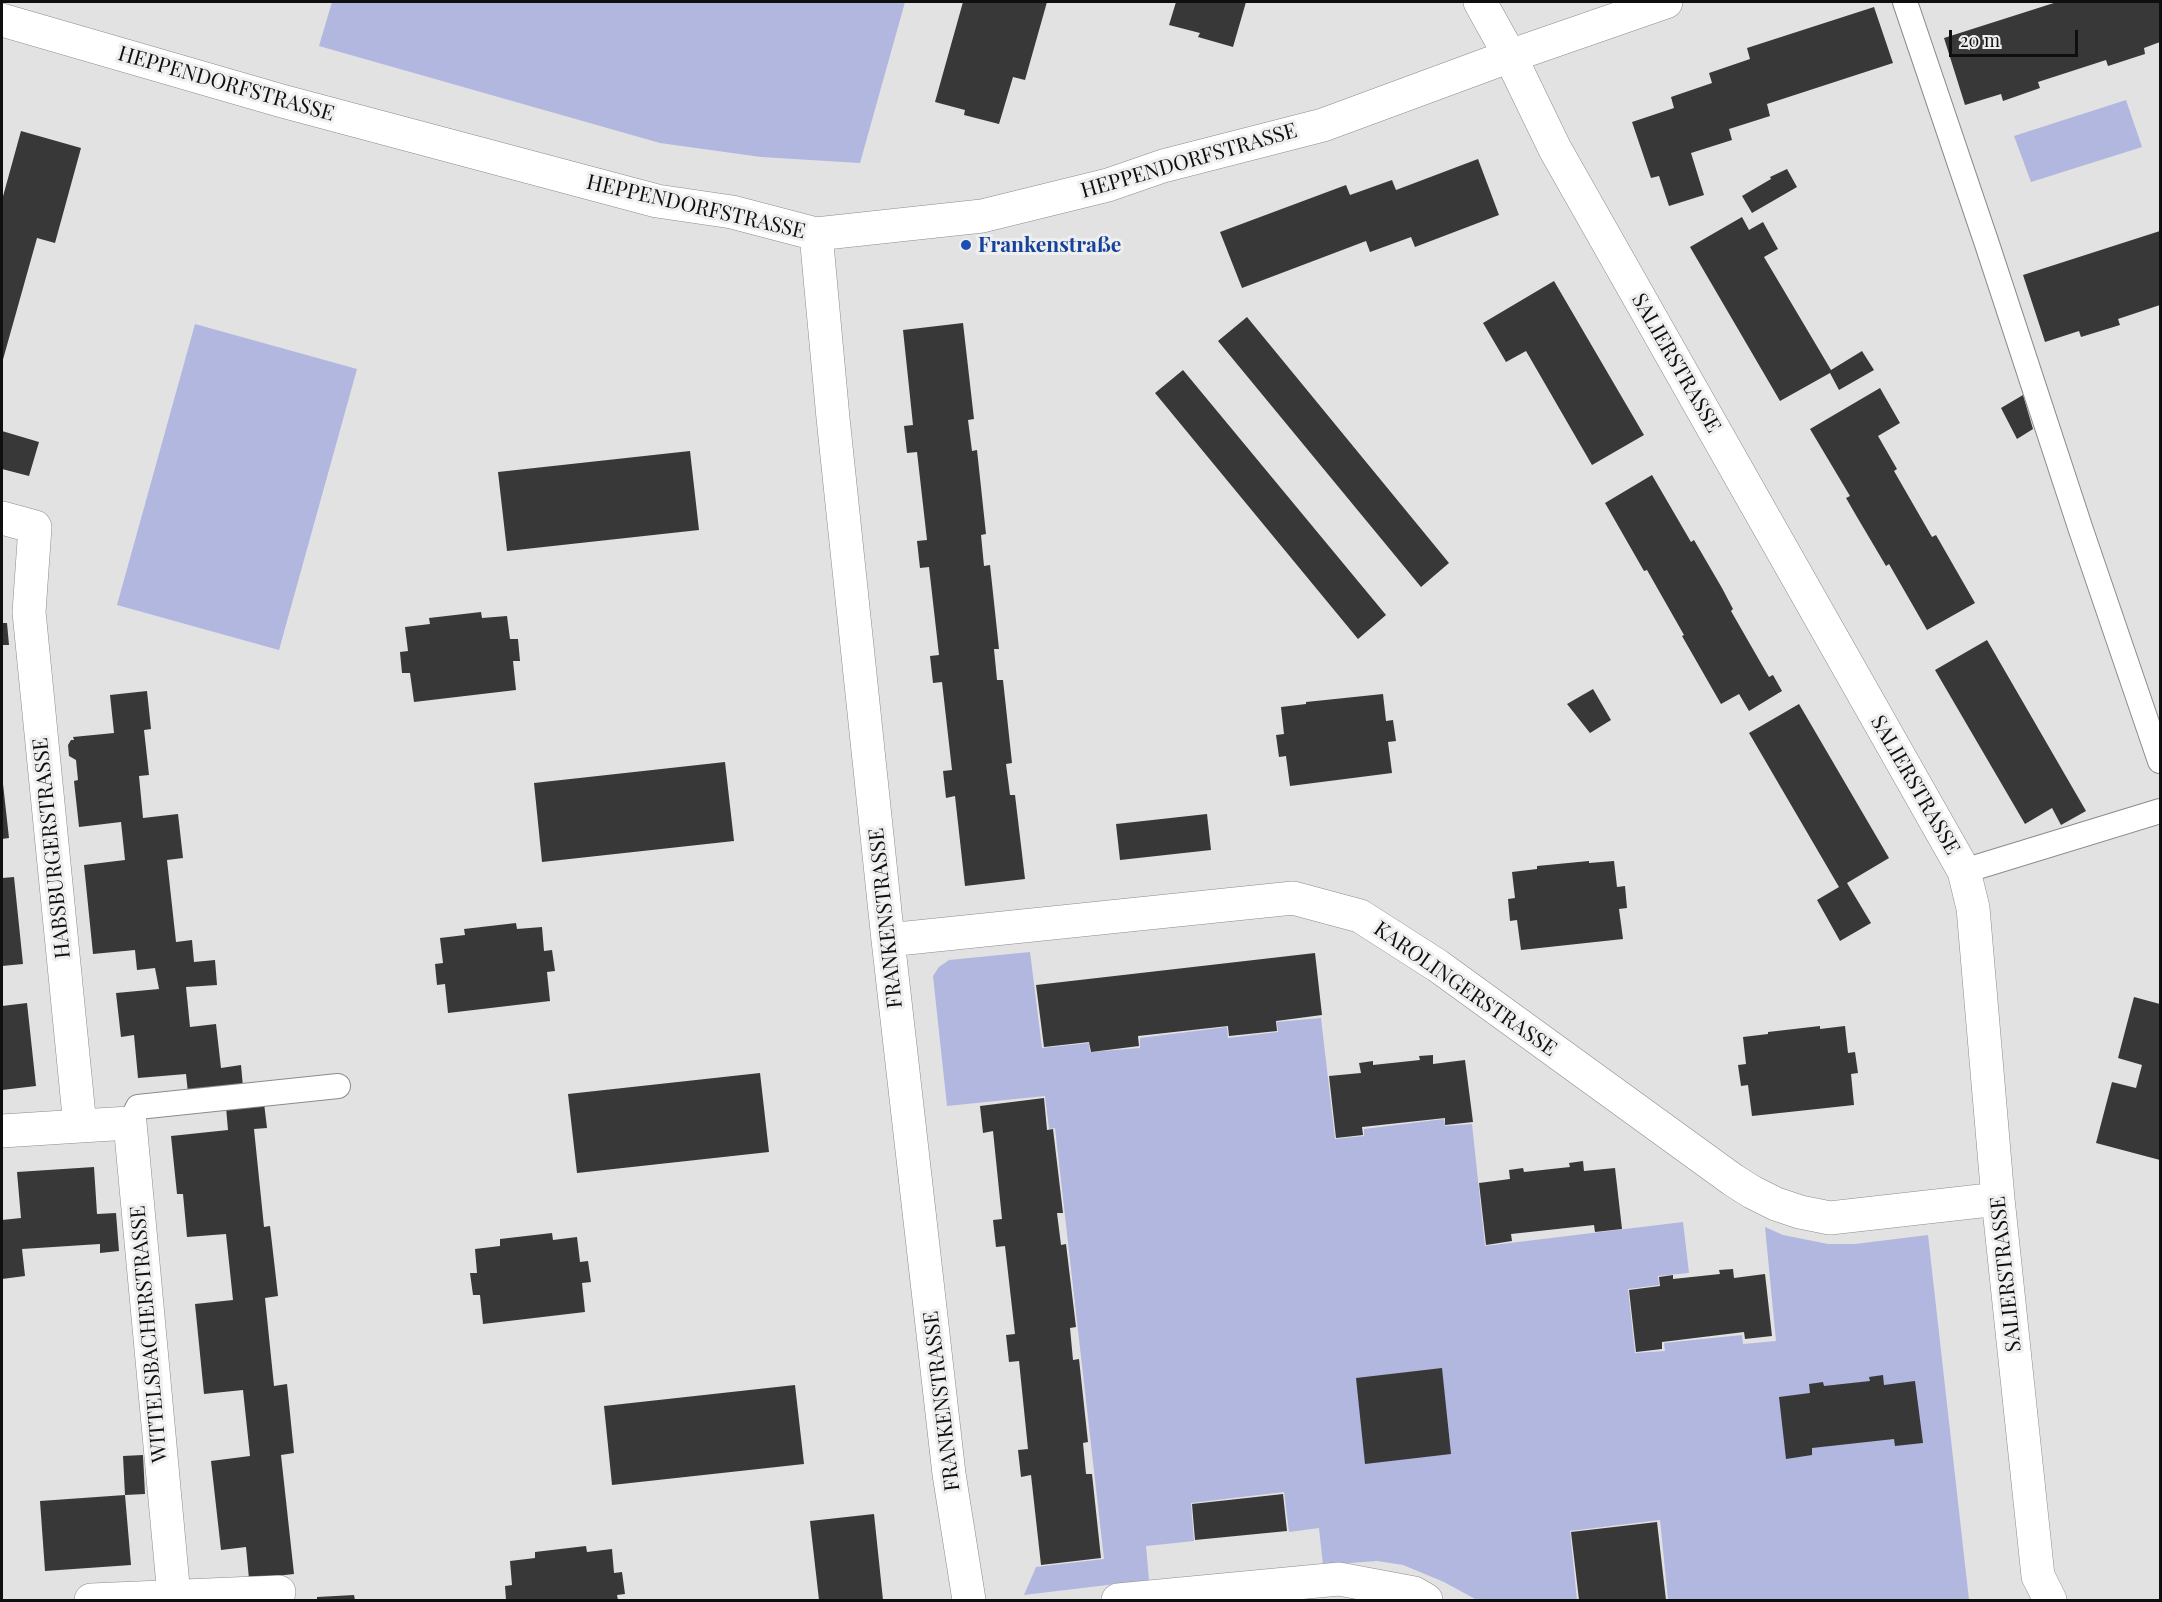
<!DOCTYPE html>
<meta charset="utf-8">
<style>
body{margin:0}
#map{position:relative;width:2162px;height:1602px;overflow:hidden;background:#e2e2e3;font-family:"Playfair Display",serif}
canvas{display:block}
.frame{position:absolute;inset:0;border:3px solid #0f0f0f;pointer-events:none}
.scale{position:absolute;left:1949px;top:30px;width:129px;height:27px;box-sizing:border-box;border:3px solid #0f0f0f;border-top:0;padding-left:8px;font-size:18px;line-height:21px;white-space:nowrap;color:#0f0f0f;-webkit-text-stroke:4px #efeff0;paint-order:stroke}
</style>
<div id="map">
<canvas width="2162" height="1602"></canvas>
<div class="frame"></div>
<div class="scale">20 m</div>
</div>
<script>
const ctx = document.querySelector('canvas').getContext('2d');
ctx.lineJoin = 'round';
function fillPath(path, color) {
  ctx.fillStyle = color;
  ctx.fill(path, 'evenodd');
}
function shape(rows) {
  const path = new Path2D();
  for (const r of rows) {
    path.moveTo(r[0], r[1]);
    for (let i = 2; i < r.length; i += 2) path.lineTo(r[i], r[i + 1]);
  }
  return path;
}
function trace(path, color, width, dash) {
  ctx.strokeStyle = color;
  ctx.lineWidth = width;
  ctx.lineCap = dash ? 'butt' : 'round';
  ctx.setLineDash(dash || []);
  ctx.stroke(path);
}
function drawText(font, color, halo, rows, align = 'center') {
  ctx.font = font + ' "Playfair Display",serif';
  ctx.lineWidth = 6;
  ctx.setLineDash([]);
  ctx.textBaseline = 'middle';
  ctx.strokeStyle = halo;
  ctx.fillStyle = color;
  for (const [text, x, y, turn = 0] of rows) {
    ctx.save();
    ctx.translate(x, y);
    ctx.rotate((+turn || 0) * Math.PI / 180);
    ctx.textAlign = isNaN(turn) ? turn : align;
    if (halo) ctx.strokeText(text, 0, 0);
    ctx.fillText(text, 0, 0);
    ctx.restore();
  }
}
fillPath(shape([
 [332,2,905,2,860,163,761,157,660,143,319,46],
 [2126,100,2142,147,2031,182,2014,136],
 [195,324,357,369,279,650,117,605],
 [1030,952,1042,1048,1089,1043,1090,1052,1140,1048,1140,1038,1227,1027,1228,1038,1278,1032,1277,1022,1321,1018,1335,1139,1364,1136,1364,1129,1444,1119,1445,1126,1472,1124,1485,1246,1683,1222,1689,1273,1658,1276,1659,1285,1628,1289,1635,1353,1665,1351,1664,1343,1742,1335,1743,1344,1776,1341,1765,1227,1783,1235,1828,1244,1855,1244,1928,1235,1969,1600,1668,1600,1660,1520,1570,1531,1577,1600,1477,1600,1444,1582,1403,1565,1377,1561,1323,1565,1319,1528,1289,1532,1284,1492,1191,1503,1194,1541,1146,1546,1149,1580,1024,1595,1036,1567,1104,1559,1055,1128,1049,1129,1045,1096,947,1106,933,976,939,967,949,960]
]), '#b1b7df');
fillPath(shape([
 [963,2,1047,2,1025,80,1013,77,999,124,964,115,965,110,935,102],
 [1176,2,1246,2,1233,47,1198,37,1200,33,1169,25],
 [2057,2,2160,2,2160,42,2144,48,2145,54,2108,66,2106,60,2038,82,2040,88,2003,101,2001,94,1965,105,1944,38],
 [1874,7,1893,63,1767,104,1770,116,1729,129,1732,140,1691,153,1704,195,1669,206,1659,176,1651,178,1632,122,1674,108,1671,97,1712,83,1709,73,1750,59,1747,48],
 [21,131,81,148,55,243,37,238,2,363,2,200],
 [1478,159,1499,215,1415,247,1411,237,1370,252,1366,241,1242,288,1220,232,1346,185,1350,195,1392,180,1396,190],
 [1787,169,1797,187,1752,213,1742,196,1771,179,1770,177],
 [1742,217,1749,230,1763,222,1778,249,1764,257,1831,370,1862,351,1874,370,1839,390,1830,373,1780,401,1690,247],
 [2160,231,2160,305,2118,319,2120,325,2081,337,2079,331,2045,342,2023,275],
 [1554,281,1644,435,1592,465,1526,351,1506,362,1483,323],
 [1247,317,1449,563,1421,587,1218,341],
 [963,323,974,419,968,420,972,451,977,450,986,534,981,535,984,566,990,565,999,649,994,649,997,680,1003,680,1012,763,1006,764,1010,795,1015,795,1025,879,965,886,955,796,946,798,943,771,952,770,942,682,933,683,930,656,939,655,929,567,920,568,917,541,927,540,917,452,907,453,904,426,913,425,903,330],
 [1183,370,1386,615,1358,639,1155,393],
 [1880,388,1900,423,1878,436,1897,469,1894,471,1932,537,1936,535,1975,603,1927,630,1889,564,1886,566,1857,517,1846,498,1850,496,1810,429],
 [2023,395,2033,429,2017,439,2001,408],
 [2,431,39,442,29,476,2,469],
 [690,451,699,530,507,551,498,472],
 [1652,475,1691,542,1694,540,1722,588,1733,609,1731,611,1762,665,1769,677,1773,675,1782,691,1749,711,1739,694,1721,704,1682,636,1684,635,1647,570,1644,571,1605,503],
 [481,612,482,618,507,616,510,639,518,639,520,661,513,661,516,690,414,702,410,673,402,673,400,652,408,651,405,627,430,624,429,618],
 [2,623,7,623,9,645,2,645],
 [1987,640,2086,811,2061,825,2052,808,2025,824,1935,670],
 [1593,689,1611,720,1590,733,1567,704],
 [147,691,151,729,144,730,149,775,139,776,143,818,178,814,183,858,167,860,176,942,192,940,194,962,215,960,217,985,186,987,190,1027,216,1024,221,1068,241,1065,243,1087,188,1093,186,1074,138,1078,134,1035,121,1037,116,993,159,989,155,968,137,970,135,950,93,954,84,865,125,860,121,822,79,827,74,781,78,780,76,760,69,756,68,745,71,740,74,740,73,737,114,733,110,695],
 [1383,694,1386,721,1393,720,1396,741,1388,742,1392,773,1290,786,1286,756,1279,757,1276,735,1284,734,1281,707,1306,704,1306,702],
 [1799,704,1889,858,1847,883,1871,923,1840,941,1817,900,1839,887,1749,733],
 [725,762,734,841,542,862,534,783],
 [2,775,9,838,2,839],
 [1207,814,1211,850,1120,860,1116,824],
 [1589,861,1589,863,1614,861,1617,887,1625,886,1627,908,1619,909,1623,939,1521,950,1517,920,1510,921,1508,899,1515,898,1512,872,1537,869,1537,866],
 [14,877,23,964,2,966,2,878],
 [516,923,517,929,542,927,544,951,552,950,555,971,547,972,550,1001,448,1013,445,984,437,985,435,964,443,963,440,938,465,935,464,929],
 [1315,953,1322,1015,1276,1021,1277,1031,1229,1036,1228,1026,1138,1036,1139,1046,1091,1052,1089,1042,1044,1047,1036,985],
 [2134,997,2160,1004,2160,1160,2096,1143,2112,1082,2136,1088,2142,1065,2118,1058],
 [27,1003,36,1086,2,1090,2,1006],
 [1820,1026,1820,1029,1845,1026,1848,1053,1855,1052,1858,1073,1851,1074,1854,1105,1752,1116,1748,1085,1741,1086,1738,1065,1746,1064,1743,1037,1768,1034,1768,1032],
 [1433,1055,1433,1064,1465,1060,1473,1122,1445,1125,1445,1118,1362,1127,1363,1135,1336,1138,1329,1076,1361,1073,1359,1063,1373,1061,1373,1065,1420,1060,1419,1056],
 [760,1073,769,1152,577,1173,568,1094],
 [1044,1098,1047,1130,1053,1129,1063,1213,1057,1213,1061,1245,1066,1244,1076,1327,1070,1328,1073,1360,1079,1359,1088,1442,1083,1443,1086,1474,1092,1474,1101,1558,1041,1565,1031,1475,1021,1477,1018,1450,1028,1449,1019,1361,1009,1362,1006,1335,1015,1334,1005,1246,996,1247,993,1220,1002,1219,993,1131,983,1133,980,1106],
 [264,1103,267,1128,254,1129,264,1227,270,1226,278,1296,265,1298,274,1386,287,1384,294,1453,281,1455,294,1574,249,1579,246,1547,221,1550,211,1461,250,1456,243,1390,204,1394,195,1304,233,1300,226,1234,187,1237,183,1194,177,1194,171,1136,228,1130,226,1107],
 [1583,1161,1584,1171,1615,1168,1622,1229,1595,1232,1594,1225,1511,1234,1512,1241,1486,1245,1479,1183,1510,1179,1509,1170,1523,1168,1524,1172,1570,1167,1569,1163],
 [94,1167,97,1214,116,1213,119,1251,100,1253,100,1244,22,1249,25,1276,2,1279,2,1220,21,1218,17,1172],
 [552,1233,553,1240,577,1237,580,1262,588,1261,591,1282,582,1283,585,1312,483,1324,480,1295,473,1295,470,1273,477,1273,475,1249,500,1246,500,1239],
 [1733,1269,1734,1278,1765,1274,1772,1336,1745,1339,1744,1332,1662,1342,1662,1349,1636,1352,1629,1290,1660,1286,1659,1277,1673,1275,1673,1279,1720,1274,1719,1270],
 [1442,1368,1451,1454,1365,1464,1356,1378],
 [1883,1375,1884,1385,1915,1381,1923,1443,1895,1446,1894,1439,1812,1448,1812,1455,1786,1459,1779,1397,1810,1393,1809,1384,1823,1382,1824,1386,1870,1381,1869,1377],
 [795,1385,804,1464,612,1485,604,1406],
 [143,1455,145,1494,125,1495,123,1456],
 [1283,1494,1287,1531,1195,1540,1192,1504],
 [125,1495,131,1565,45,1571,40,1501],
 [874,1514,883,1600,819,1600,810,1521],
 [1657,1522,1666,1600,1579,1600,1571,1532],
 [586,1546,587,1552,612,1549,614,1573,622,1572,625,1594,617,1595,618,1600,506,1600,505,1586,512,1585,510,1561,535,1558,535,1552],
 [354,1595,355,1600,317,1600,317,1597]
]), '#383839');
const service = shape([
 [1905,2,1987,244,2081,530,2160,761],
 [1964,871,2160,811],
 [130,1123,138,1107,338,1086]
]);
const minor = shape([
 [1480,2,1510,56,1555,149,1964,871,1973,908,1998,1199,2038,1576,2050,1600],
 [2,20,282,101,657,201,732,212,816,234,982,216,1108,185,1163,166,1323,125,1510,56,1666,2],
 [816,234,833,418,888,940,949,1474,969,1600],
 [2,518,35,527,29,612,80,1126,2,1131],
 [888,940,1293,898,1360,916,1438,966,1733,1180,1752,1192,1776,1204,1800,1212,1830,1218,1998,1199],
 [80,1126,130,1123,174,1596],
 [91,1600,279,1592],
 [1118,1600,1339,1579,1414,1593,1426,1600]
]);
trace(service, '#8b8b8c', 26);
trace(minor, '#8b8b8c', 34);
trace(service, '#fff', 24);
trace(minor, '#fff', 33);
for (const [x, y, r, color] of [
 [966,245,6,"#1a4fb4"]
]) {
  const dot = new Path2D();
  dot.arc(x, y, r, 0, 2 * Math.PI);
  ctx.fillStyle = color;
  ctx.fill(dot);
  trace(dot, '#efeff0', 2);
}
drawText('21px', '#0f0f0f', '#efeff0', [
 ["HEPPENDORFSTRASSE",226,84,16],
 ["HEPPENDORFSTRASSE",1189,161,-16],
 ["HEPPENDORFSTRASSE",696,207,13],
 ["SALIERSTRASSE",1676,363,60],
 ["SALIERSTRASSE",1915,785,60],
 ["HABSBURGERSTRASSE",52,848,-96],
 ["FRANKENSTRASSE",886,918,-96],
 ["KAROLINGERSTRASSE",1465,989,35],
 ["SALIERSTRASSE",2006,1274,-96],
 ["WITTELSBACHERSTRASSE",149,1334,-95],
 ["FRANKENSTRASSE",942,1401,-97]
]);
drawText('bold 21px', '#164399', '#efeff0', [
 ["Frankenstraße",978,245]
], 'left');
</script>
